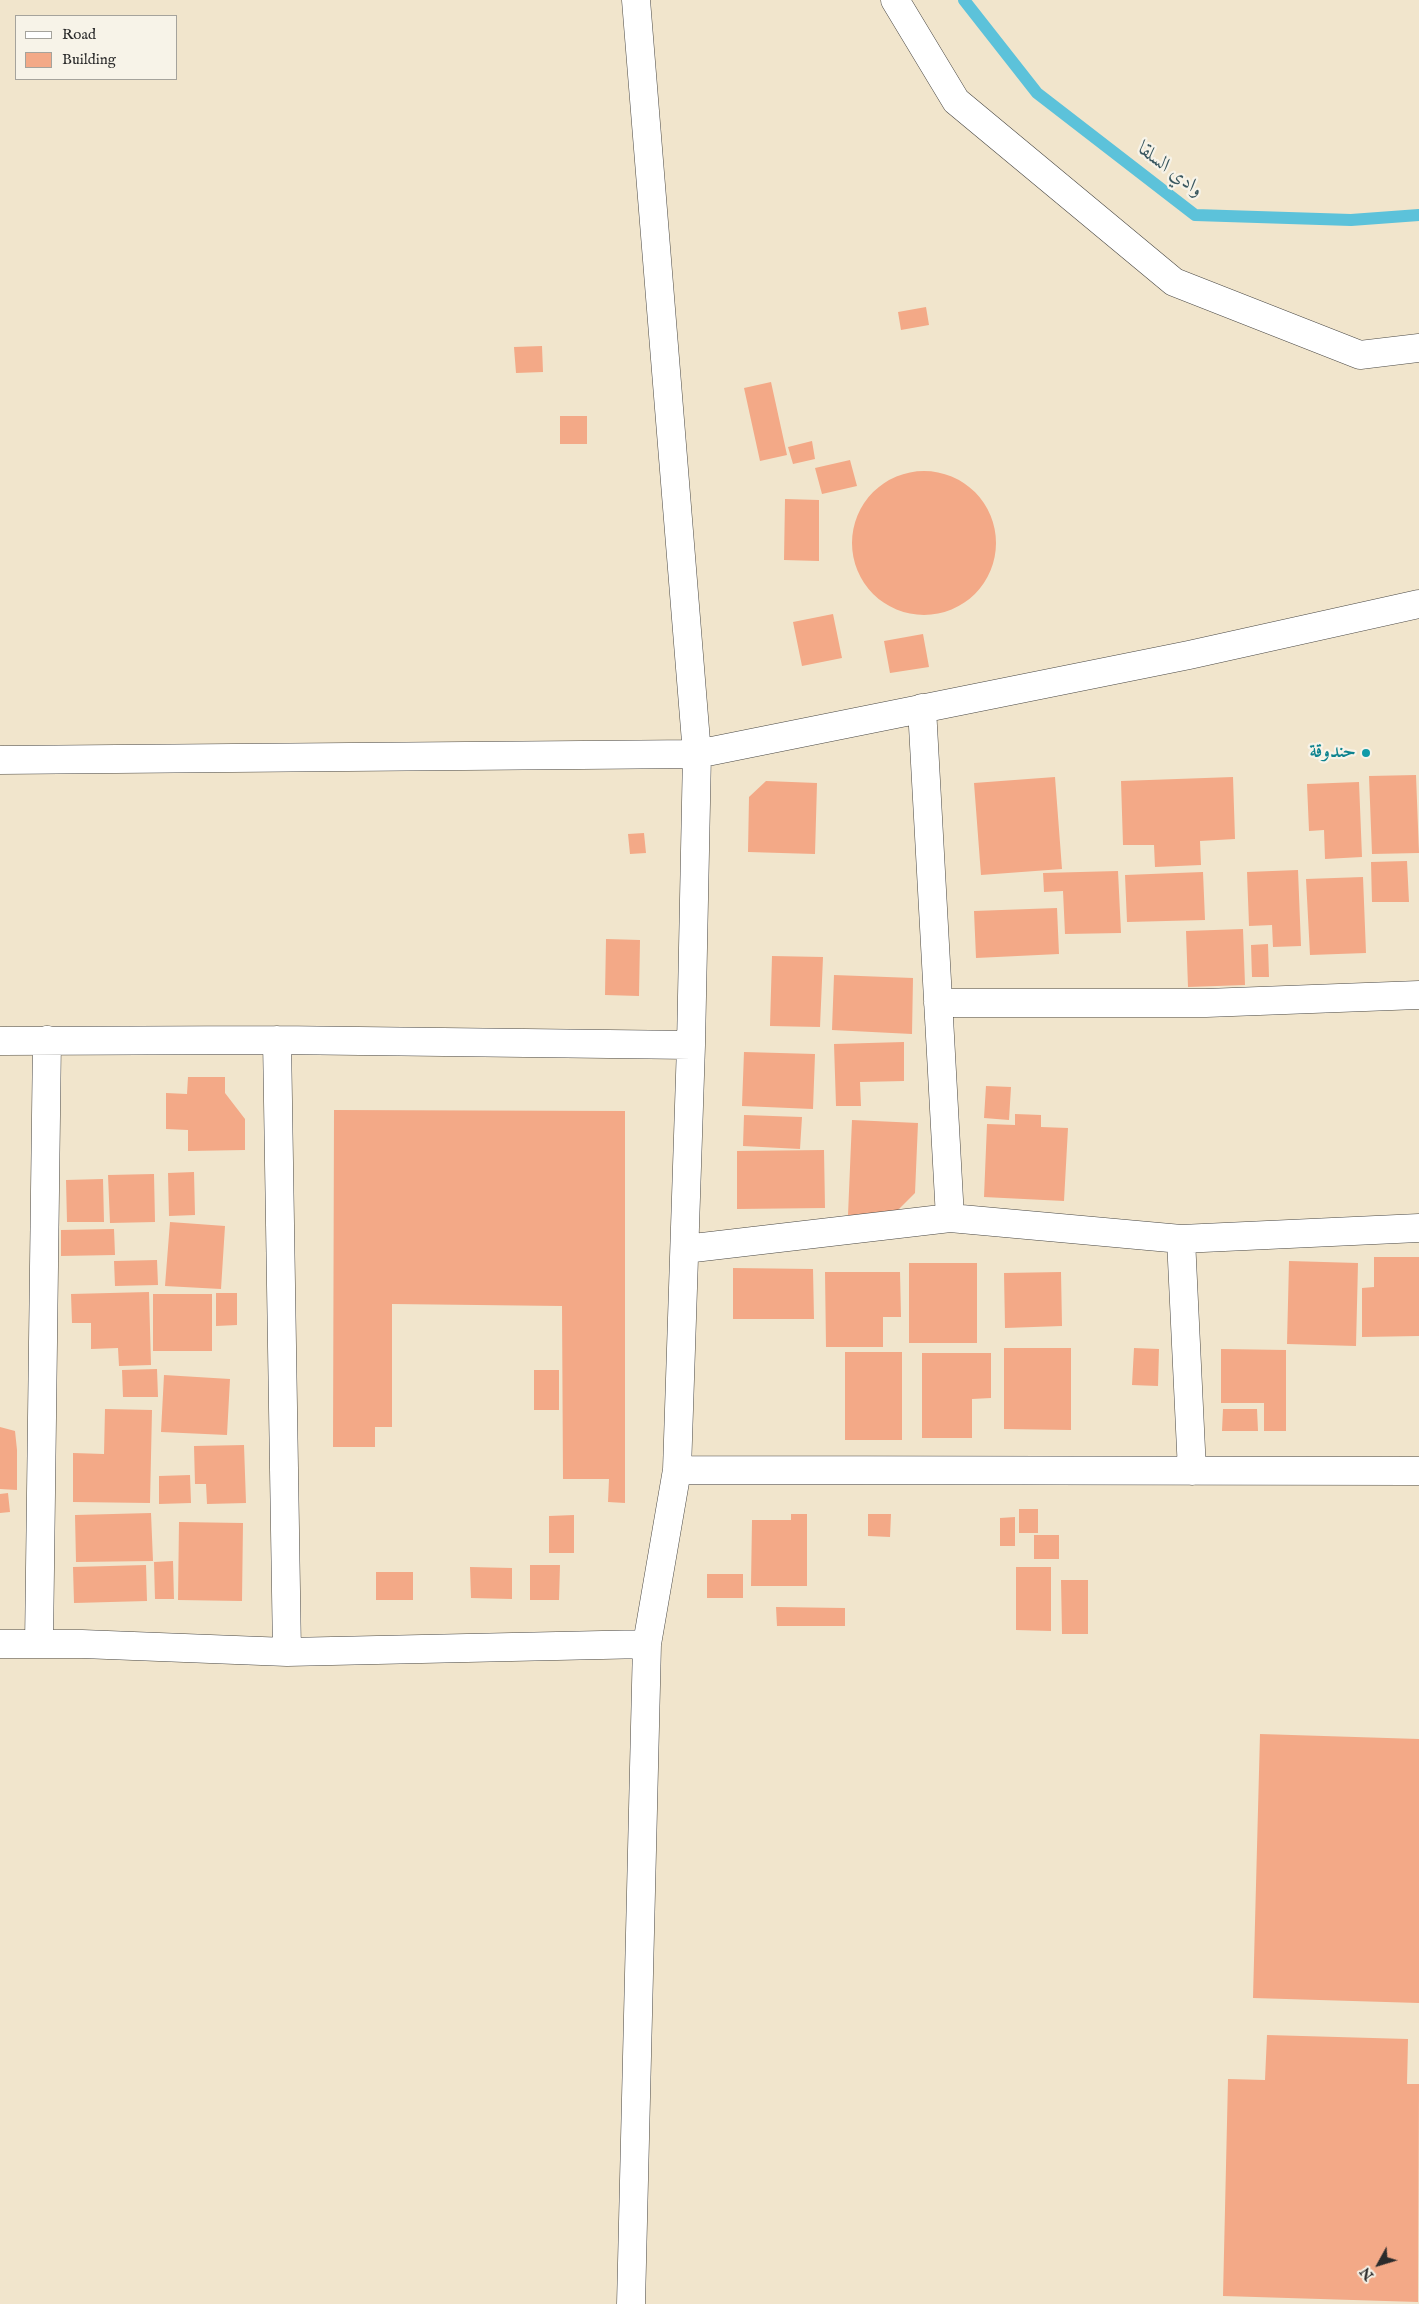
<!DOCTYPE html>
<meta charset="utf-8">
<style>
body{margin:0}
#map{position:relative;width:1419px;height:2304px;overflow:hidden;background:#f1e5cc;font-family:"IM FELL English",serif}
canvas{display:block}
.legend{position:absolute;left:15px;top:15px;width:162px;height:65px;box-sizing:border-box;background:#f7f3e8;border:1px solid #a5a39c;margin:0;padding:6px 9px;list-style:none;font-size:15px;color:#2b2b2b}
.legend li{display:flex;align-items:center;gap:10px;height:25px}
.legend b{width:25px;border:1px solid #a5a39c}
.north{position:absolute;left:1354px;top:2239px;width:50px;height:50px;-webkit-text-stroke:4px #f7f3e8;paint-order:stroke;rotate:231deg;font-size:14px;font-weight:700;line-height:20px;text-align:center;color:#2b2b2b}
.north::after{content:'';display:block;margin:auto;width:18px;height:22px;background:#2b2b2b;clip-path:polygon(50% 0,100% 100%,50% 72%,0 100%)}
</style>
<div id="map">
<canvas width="1419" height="2304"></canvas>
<ul class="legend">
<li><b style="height:6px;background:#fff"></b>Road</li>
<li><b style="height:14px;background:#f3a987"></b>Building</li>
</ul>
<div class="north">N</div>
</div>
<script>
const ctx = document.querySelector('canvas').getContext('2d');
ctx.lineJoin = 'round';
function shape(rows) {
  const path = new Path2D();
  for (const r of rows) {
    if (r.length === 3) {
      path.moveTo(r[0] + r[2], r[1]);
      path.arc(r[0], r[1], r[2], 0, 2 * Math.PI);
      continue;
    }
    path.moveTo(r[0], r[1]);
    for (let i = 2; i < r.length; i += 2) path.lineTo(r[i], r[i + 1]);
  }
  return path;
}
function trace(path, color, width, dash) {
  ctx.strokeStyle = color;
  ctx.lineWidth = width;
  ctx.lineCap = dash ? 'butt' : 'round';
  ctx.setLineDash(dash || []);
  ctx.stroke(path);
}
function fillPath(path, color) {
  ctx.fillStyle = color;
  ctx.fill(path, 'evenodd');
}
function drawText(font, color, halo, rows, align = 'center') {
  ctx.font = font + ' "IM FELL English",Amiri,serif';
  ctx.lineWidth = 4.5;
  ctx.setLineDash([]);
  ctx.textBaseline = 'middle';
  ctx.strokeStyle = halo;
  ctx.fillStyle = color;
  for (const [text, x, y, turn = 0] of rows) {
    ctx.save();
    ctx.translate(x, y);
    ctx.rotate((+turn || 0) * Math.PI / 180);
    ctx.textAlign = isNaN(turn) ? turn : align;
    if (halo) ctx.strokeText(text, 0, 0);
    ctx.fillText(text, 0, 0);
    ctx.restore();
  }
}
trace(shape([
 [964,0,1037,93,1195,215,1351,220,1419,215]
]), '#5cc2da', 12);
fillPath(shape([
 [926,307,929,325,901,330,898,312],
 [542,346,543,372,516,373,514,347],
 [771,382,787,455,760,461,744,388],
 [560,416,587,416,587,444,560,444],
 [812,441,815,459,793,464,788,447],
 [850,460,857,486,822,494,815,468],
 [924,543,72],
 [785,499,819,500,819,561,784,560],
 [833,614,842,658,802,666,793,622],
 [923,634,929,667,890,673,884,641],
 [1416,775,1419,853,1372,854,1369,776],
 [1055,777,1062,869,981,875,974,783],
 [1233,777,1235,839,1200,841,1201,865,1155,867,1154,845,1123,845,1121,781],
 [766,781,817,783,815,854,748,852,749,797],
 [1359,782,1362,857,1325,859,1324,830,1309,831,1307,784],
 [644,833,646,853,630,854,628,834],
 [1407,861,1409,902,1372,902,1371,862],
 [1298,870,1301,946,1273,947,1272,925,1249,926,1247,872],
 [1118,871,1121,933,1065,934,1063,891,1044,892,1043,873],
 [1203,872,1205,920,1127,922,1125,875],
 [1363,877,1366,953,1310,955,1306,879],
 [1057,908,1059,954,976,958,974,911],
 [1243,929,1245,985,1188,987,1186,931],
 [606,939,640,940,639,996,605,995],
 [1268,944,1269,977,1252,977,1251,945],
 [772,956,823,957,820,1027,770,1026],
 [834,975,913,978,912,1034,832,1030],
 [904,1042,904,1081,860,1082,861,1106,836,1106,834,1044],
 [744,1052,815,1054,813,1109,742,1106],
 [188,1077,225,1077,225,1093,245,1119,245,1150,188,1151,188,1130,166,1129,166,1093,187,1094],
 [986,1086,1011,1087,1009,1120,984,1118],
 [334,1110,625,1111,625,1503,608,1502,609,1479,563,1479,562,1306,392,1304,392,1427,375,1427,375,1447,333,1447],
 [1015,1114,1041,1115,1041,1127,1068,1128,1064,1201,984,1197,987,1124,1015,1125],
 [744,1115,802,1117,800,1149,743,1146],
 [852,1120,918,1123,915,1193,891,1217,848,1215],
 [824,1150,825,1208,737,1209,737,1151],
 [194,1172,195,1215,169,1216,168,1173],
 [154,1174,155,1222,110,1223,108,1175],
 [103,1179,104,1222,67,1222,66,1180],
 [170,1222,225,1226,221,1289,165,1286],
 [114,1229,115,1255,61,1256,61,1230],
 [1374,1257,1419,1257,1419,1336,1362,1337,1362,1288,1374,1287],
 [157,1260,158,1285,115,1286,114,1261],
 [1289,1261,1358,1263,1356,1346,1287,1344],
 [909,1263,977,1263,977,1343,909,1343],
 [733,1268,813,1269,814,1319,733,1319],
 [825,1272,900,1272,901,1317,883,1317,883,1347,826,1347],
 [1061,1272,1062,1326,1005,1328,1004,1273],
 [149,1292,151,1365,119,1366,118,1348,91,1349,91,1323,72,1323,71,1294],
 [216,1293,237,1293,237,1325,216,1326],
 [153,1294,212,1294,212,1351,153,1351],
 [1004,1348,1071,1348,1071,1430,1004,1429],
 [1134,1348,1159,1349,1158,1386,1132,1385],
 [1221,1349,1286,1350,1286,1431,1264,1431,1264,1403,1221,1403],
 [845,1352,902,1352,902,1440,845,1440],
 [922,1353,991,1353,991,1398,972,1399,972,1438,922,1438],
 [157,1369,158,1397,123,1397,122,1370],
 [534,1370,559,1370,559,1410,534,1410],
 [164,1375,230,1379,227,1435,161,1432],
 [105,1409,152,1410,150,1503,73,1502,73,1453,104,1454],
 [1223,1409,1257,1409,1258,1431,1222,1431],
 [0,1427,15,1431,17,1450,17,1490,0,1489],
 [244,1445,246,1503,207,1504,206,1484,195,1484,194,1446],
 [190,1475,191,1503,159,1504,159,1476],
 [8,1493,10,1512,0,1513,0,1494],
 [1019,1509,1038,1509,1038,1533,1019,1533],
 [151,1513,153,1561,76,1562,75,1515],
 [791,1514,807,1514,807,1586,751,1586,752,1520,791,1520],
 [868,1514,891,1514,890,1537,868,1536],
 [574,1515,574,1553,549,1553,549,1516],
 [1015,1517,1015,1546,1000,1546,1000,1518],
 [179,1522,243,1523,242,1601,178,1600],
 [1034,1535,1059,1535,1059,1559,1034,1559],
 [173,1561,174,1599,155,1599,154,1562],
 [146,1565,147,1601,74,1603,73,1567],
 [530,1565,560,1565,559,1600,530,1600],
 [470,1567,512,1568,512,1599,471,1598],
 [1016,1567,1051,1567,1051,1631,1016,1630],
 [376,1572,413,1572,413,1600,376,1600],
 [707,1574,743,1574,743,1598,707,1598],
 [1061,1580,1088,1580,1088,1634,1062,1634],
 [776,1607,845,1608,845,1626,777,1626],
 [1260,1734,1419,1739,1419,2003,1253,1998],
 [1267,2035,1408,2039,1407,2084,1419,2084,1418,2302,1223,2296,1228,2079,1265,2080]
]), '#f3a987');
const minor = shape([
 [895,0,956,101,1174,282,1360,355,1419,348],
 [922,708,950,1218],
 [0,760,697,754,1189,655,1419,604],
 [938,1003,1206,1003,1419,995],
 [277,1040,287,1652],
 [0,1041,277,1040,691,1045],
 [1181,1239,1192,1471],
 [685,1249,950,1218,1181,1239,1419,1228],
 [677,1470,1419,1471],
 [0,1644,82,1644,287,1652,647,1644],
 [39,1644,47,1040],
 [631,2304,647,1644,677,1470,691,1045,697,754,636,0]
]);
trace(minor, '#494743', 29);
trace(minor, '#fff', 28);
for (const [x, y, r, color] of [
 [1366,753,5,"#0f9aa8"]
]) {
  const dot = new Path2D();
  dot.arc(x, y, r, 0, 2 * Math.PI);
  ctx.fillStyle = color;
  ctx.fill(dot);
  trace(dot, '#f7f3e8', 2);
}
drawText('bold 19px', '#0d838f', '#f7f3e8', [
 ["حندوقة",1356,753]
], 'right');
drawText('italic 20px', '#3a5860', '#f7f3e8', [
 ["وادي السلقا",1170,171,37]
]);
</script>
